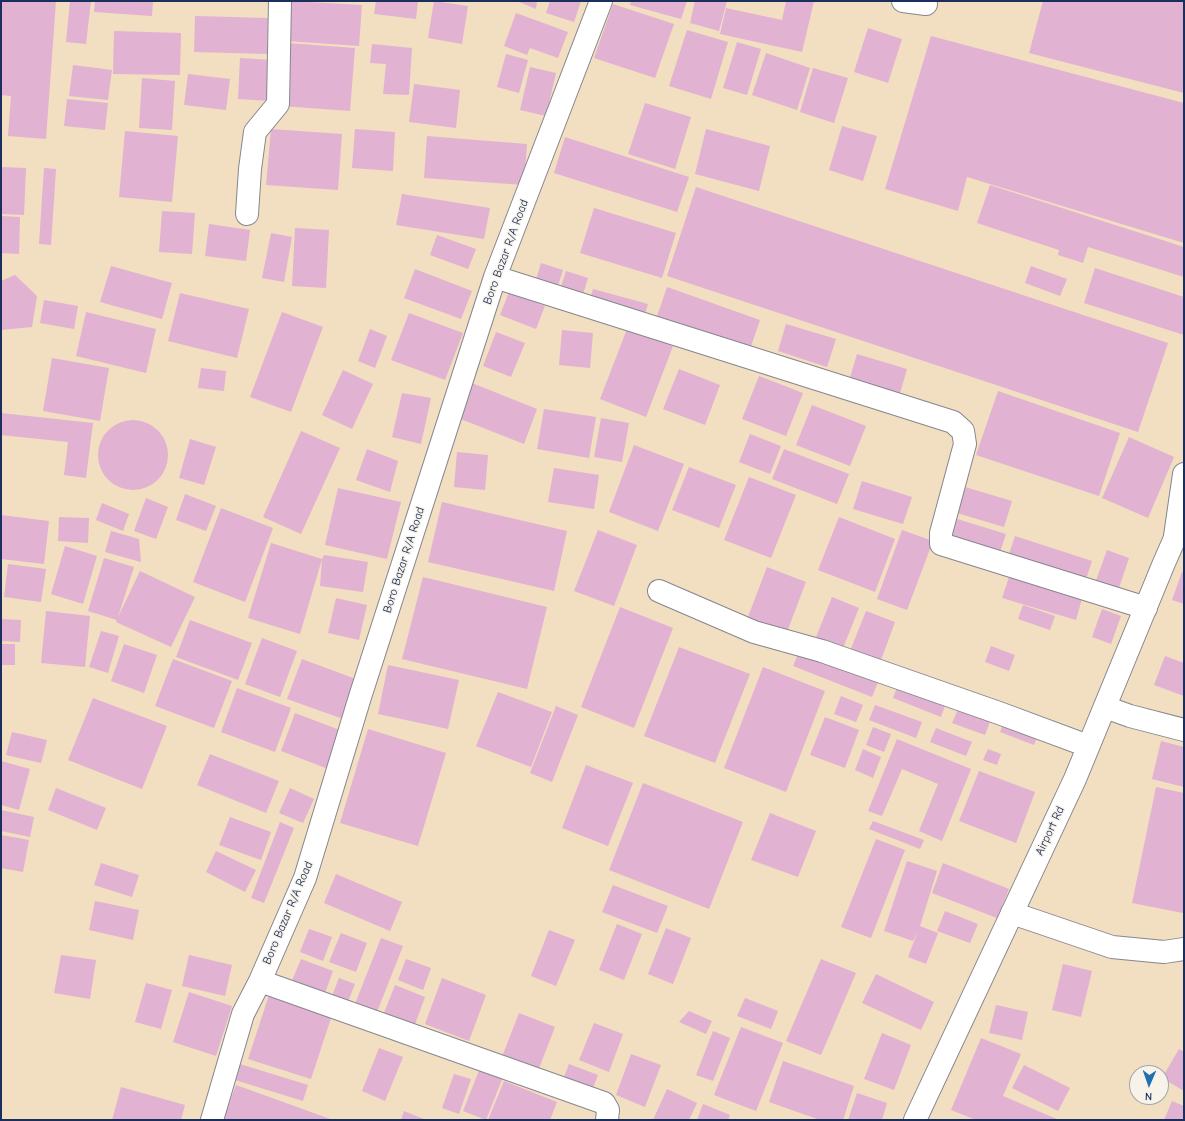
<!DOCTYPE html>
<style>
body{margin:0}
#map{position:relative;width:1185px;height:1121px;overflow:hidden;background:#f2dec0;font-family:"Comic Neue",sans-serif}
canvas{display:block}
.frame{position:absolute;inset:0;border:2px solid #1b2f5e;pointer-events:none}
.north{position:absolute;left:1129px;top:1065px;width:40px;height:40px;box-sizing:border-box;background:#f7f3e8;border:1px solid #9fa5b1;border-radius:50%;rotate:182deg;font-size:11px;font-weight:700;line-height:16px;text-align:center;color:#1b2f5e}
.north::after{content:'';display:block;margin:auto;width:14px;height:18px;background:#1f6fb2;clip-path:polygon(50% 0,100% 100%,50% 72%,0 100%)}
</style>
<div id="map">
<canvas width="1185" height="1121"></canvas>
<div class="frame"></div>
<div class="north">N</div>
</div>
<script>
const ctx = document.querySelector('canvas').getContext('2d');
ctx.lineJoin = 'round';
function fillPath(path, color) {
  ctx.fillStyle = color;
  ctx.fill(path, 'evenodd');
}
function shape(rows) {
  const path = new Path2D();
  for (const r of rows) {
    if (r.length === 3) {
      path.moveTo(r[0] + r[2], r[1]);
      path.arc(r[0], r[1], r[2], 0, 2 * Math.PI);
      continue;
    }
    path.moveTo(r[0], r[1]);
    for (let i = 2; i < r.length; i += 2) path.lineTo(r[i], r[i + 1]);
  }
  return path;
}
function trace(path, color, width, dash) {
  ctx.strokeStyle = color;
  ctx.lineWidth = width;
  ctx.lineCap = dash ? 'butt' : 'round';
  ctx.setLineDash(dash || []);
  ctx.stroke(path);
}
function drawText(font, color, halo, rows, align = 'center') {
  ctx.font = font + ' "Comic Neue",sans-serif';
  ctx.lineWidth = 3;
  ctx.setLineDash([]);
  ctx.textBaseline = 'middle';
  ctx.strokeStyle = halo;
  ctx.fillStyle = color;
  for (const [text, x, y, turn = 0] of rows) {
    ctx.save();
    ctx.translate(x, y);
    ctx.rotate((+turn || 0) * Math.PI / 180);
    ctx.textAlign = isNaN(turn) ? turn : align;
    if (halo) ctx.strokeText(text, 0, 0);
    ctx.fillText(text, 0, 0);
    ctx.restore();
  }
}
fillPath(shape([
 [1,1,56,1,46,139,8,136,11,96,1,95],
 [70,1,91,1,86,44,66,42],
 [95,1,153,1,152,16,94,12],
 [290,1,362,5,359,46,287,41],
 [376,1,418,1,416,19,374,14],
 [434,1,468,6,462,44,428,38],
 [517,1,537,1,536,9],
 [550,1,581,1,574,22,546,13],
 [631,1,687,1,681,19,630,5],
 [695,1,727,1,719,31,690,23],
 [786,1,814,1,802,52,720,34,726,8,782,20],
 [1043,1,1184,1,1184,93,1029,53],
 [613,4,674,24,655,78,594,58],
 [516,13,568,32,558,58,530,48,527,55,504,46],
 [195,16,268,18,267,54,194,52],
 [868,28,902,39,888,83,854,72],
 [687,30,728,42,711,99,669,86],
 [114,31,181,33,180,75,113,74],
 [931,36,1184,103,1184,243,967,177,958,211,885,189],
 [737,42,761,49,747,95,723,88],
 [287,43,355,48,350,111,282,106],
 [372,44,412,48,409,95,383,94,386,64,370,63],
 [766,53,810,68,797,110,752,95],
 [506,54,528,60,519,93,497,87],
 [240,58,273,60,270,101,238,99],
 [73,65,112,70,108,100,69,96],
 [530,67,556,73,546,116,520,110],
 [813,68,848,78,834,123,800,112],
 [188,74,230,79,226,110,184,105],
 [142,78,175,81,172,130,139,128],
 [414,84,460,90,456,128,409,122],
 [67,99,108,103,105,130,64,126],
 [645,103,691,117,675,169,628,154],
 [842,126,877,136,863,181,829,170],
 [271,129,342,134,338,190,266,185],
 [355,129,395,132,393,171,352,168],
 [706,129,770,146,759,191,695,174],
 [125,131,178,136,172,202,119,197],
 [427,136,527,144,524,185,424,178],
 [565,137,689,177,677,212,554,173],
 [1,167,26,168,24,215,1,214],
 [44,168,56,169,51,245,39,244],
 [990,185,1184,247,1184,277,1088,247,1083,263,1058,255,1059,250,977,223],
 [696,187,1168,343,1138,432,667,276],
 [402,194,490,208,484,239,396,225],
 [594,208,676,233,662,278,580,253],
 [162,211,195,213,192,254,159,252],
 [1,216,20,217,19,254,1,253],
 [209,224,250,230,246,261,205,256],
 [295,228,329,230,326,288,292,286],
 [271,233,292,237,284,282,262,278],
 [437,235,476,249,468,269,430,255],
 [541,263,563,270,556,292,534,286],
 [111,266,172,283,162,319,100,302],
 [1031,266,1067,279,1060,296,1025,283],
 [1095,268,1184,297,1184,335,1084,303],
 [415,269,472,291,461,319,404,298],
 [566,271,588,278,581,301,559,293],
 [15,275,37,296,32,327,1,330,1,281],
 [667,287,760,320,748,355,655,322],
 [593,289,648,304,644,318,589,303],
 [509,292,545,306,536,329,500,315],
 [180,293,249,309,237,358,168,341],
 [44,300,78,306,74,329,40,323],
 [86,312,156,329,146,373,76,356],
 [282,312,323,327,291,412,250,397],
 [409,313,463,333,445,380,391,360],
 [786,324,836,339,827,367,778,351],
 [370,329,387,336,375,368,358,361],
 [627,329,673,346,646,417,600,399],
 [562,330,593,333,590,368,559,365],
 [496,332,525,343,511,377,483,366],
 [857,354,907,369,899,397,849,381],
 [52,358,109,368,100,421,43,411],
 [201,368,226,371,224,391,198,388],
 [679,369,720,385,705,425,663,409],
 [343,370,373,384,352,429,322,415],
 [759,376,803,393,786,436,742,419],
 [472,383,537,409,524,444,458,418],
 [998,391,1120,433,1099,496,976,455],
 [402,393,431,398,421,444,392,437],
 [812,405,866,426,850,466,796,445],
 [544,409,596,417,589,458,537,449],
 [1,413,93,423,86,478,64,475,68,442,1,435],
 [601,418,629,423,622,462,594,457],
 [133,455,35],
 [301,431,340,448,301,534,263,517],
 [750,434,781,446,770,474,739,462],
 [1129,437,1174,457,1148,518,1102,498],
 [190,439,216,447,204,485,179,478],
 [634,445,684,464,658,531,609,512],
 [367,449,398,461,390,492,356,480],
 [784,449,849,474,837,504,772,479],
 [457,452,488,455,485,490,454,487],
 [689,467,736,485,719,528,672,510],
 [554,468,599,475,594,509,548,502],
 [749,477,796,495,771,558,724,540],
 [862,481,912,497,903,524,853,509],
 [965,487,1012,501,1004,527,957,513],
 [338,488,401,502,387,559,325,545],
 [185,494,216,506,206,531,176,520],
 [146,498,168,507,156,539,134,531],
 [442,502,567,531,554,591,428,562],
 [102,503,129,514,123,531,96,520],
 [221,508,273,528,245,602,193,582],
 [1,515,49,521,44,564,1,559],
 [59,517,89,518,88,543,58,541],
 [839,517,895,539,875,592,818,570],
 [954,518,1006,534,999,555,947,538],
 [598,530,637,545,614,606,574,591],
 [902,530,933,541,907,610,877,599],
 [111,531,139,539,141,562,105,552],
 [1015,536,1092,561,1084,585,1007,560],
 [271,543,322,559,300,634,248,618],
 [65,546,97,556,83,604,51,594],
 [1107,550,1129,558,1117,594,1094,586],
 [324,555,368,562,363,592,320,586,322,559],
 [104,558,134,567,118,617,140,571,195,597,171,647,116,622,117,620,88,611],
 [8,564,46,569,41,602,4,597],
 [767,567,806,582,785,637,746,622],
 [1182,572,1184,572,1184,604,1172,600],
 [1010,574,1083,595,1076,620,1002,598],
 [423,577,547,607,527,689,402,659],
 [832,597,859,608,843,648,816,637],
 [336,598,367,605,359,640,328,633],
 [1023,605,1055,616,1050,630,1018,619],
 [620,607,673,628,634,728,581,707],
 [1102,609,1121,616,1111,644,1092,637],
 [46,611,90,616,85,667,41,663],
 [866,611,895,622,878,668,848,656],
 [1,619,21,620,20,642,1,641],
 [190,620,252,643,238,680,176,657],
 [101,631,119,636,108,673,89,667],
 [262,638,297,651,280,697,245,684],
 [1,644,15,644,15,665,1,665],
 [124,644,157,655,144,693,111,681],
 [991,646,1015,655,1009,671,985,662],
 [679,647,750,674,715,763,644,736],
 [801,647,880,677,872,697,793,666],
 [1165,656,1184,663,1184,696,1154,685],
 [173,659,232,681,214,728,155,706],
 [302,659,361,681,346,720,287,699],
 [388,665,459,680,448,729,378,714],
 [763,667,825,691,786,792,724,768],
 [899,682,947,700,941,717,893,698],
 [237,688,291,708,275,752,221,732],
 [498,692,552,712,531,767,476,746],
 [841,696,863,705,856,722,834,714],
 [93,698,167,726,142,789,68,760],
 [875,705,922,722,916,738,869,720],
 [556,706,578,715,552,782,530,773],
 [959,707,991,719,985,735,952,723],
 [295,713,345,732,331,770,281,751],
 [825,717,859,730,845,768,810,755],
 [1005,719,1039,733,1034,745,1000,732],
 [873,727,891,734,884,752,866,745],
 [936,728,972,742,966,756,930,742],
 [368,729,446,753,418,846,340,823],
 [12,732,47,740,41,763,6,755],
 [897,739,971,769,942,841,919,831,938,784,902,769,882,816,868,811],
 [1161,741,1184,747,1184,787,1152,779],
 [863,749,881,757,873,778,855,770],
 [988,749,1001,754,997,765,983,760],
 [210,754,279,781,266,813,197,785],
 [1,761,30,769,19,810,1,805],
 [586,765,633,783,608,846,562,828],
 [979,771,1035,792,1016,843,959,821],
 [643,783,743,822,709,909,609,870],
 [1156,787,1184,793,1184,906,1183,913,1132,903],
 [56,788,106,808,97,830,48,810],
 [290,788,314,799,303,823,279,813],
 [1,810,34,817,30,837,1,831],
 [770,813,816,831,798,877,751,860],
 [230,817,271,832,261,860,219,845],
 [873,821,924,840,920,849,869,829],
 [280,822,294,828,264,903,251,898],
 [1,835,29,840,23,872,1,868],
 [876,839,905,850,871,938,841,927],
 [216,851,256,870,245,892,206,872],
 [907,861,937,871,920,926,938,933,926,964,908,957,918,931,913,941,884,931],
 [101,863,139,875,132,897,94,885],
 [943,863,1009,889,997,918,932,893],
 [336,874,402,902,390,931,324,903],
 [613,885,668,906,657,933,602,912],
 [95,901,139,910,133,940,89,930],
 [945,911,978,924,970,943,937,931],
 [617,924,642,934,624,980,599,970],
 [666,928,691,938,673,984,648,974],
 [309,929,332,937,323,961,300,952],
 [549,930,575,940,556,986,531,976],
 [341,933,367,943,356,972,329,962],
 [381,938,403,946,375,1017,353,1009],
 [61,955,96,960,90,999,54,993],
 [189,955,232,965,225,996,182,986],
 [301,959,333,971,324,996,291,983],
 [406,959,431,968,423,990,398,980],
 [821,959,856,973,821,1055,786,1041],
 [1063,964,1092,971,1081,1017,1052,1010],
 [876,974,934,1002,921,1030,862,1003],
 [339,978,355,984,346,1007,330,1001],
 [442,978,486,995,469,1041,425,1024],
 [146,983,172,990,161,1029,135,1022],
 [395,985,425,997,413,1030,382,1018],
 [189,992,232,1006,216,1056,173,1042],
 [270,992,333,1012,311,1079,248,1059],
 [745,998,778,1011,771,1029,737,1016],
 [996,1005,1028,1012,1022,1040,989,1033],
 [689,1011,712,1021,706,1034,679,1022],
 [519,1013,555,1027,536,1076,500,1062],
 [594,1023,623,1034,609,1072,579,1060],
 [741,1027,783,1043,756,1111,714,1095],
 [713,1031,730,1038,713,1081,696,1075],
 [882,1033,911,1045,894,1090,864,1079],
 [981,1038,1021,1054,1003,1096,1059,1120,976,1120,951,1110],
 [379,1048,403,1057,385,1101,362,1091],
 [1179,1049,1184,1052,1184,1091,1162,1078],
 [631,1054,661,1065,645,1107,616,1095],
 [783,1061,854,1086,843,1120,820,1120,769,1102],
 [240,1064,308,1085,303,1101,235,1080],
 [569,1064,598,1075,590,1096,561,1085],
 [1024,1065,1070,1088,1058,1111,1012,1088],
 [480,1068,503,1077,486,1120,463,1111],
 [454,1074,471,1079,459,1114,442,1108],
 [504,1081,557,1102,550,1120,488,1120],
 [236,1085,333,1120,223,1120],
 [121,1087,185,1105,181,1120,112,1120],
 [667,1089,697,1103,689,1120,653,1120],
 [857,1093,887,1103,882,1120,848,1120],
 [1172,1101,1184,1106,1184,1120,1164,1120],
 [703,1104,730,1115,728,1120,697,1120],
 [404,1111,426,1120,401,1120]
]), '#e2b2d2');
const minor = shape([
 [903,1,926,4],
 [247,214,250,169,255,132,278,104,280,1],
 [495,277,953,422,963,431,965,444,941,533,941,544,1146,608],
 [659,591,754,632,822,651,999,713,1088,746],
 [1105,707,1130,716,1184,730],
 [1012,913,1112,947,1164,952,1184,949],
 [260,981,604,1103,608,1110,607,1120],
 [212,1120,243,1014,260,981,305,878,360,697,495,277,601,1]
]);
const major = shape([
 [1175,536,1184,474],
 [915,1120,1075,779,1164,563,1175,538,1184,522]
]);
trace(minor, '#86868f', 24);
trace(major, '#86868f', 24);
trace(minor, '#fff', 22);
trace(major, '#fff', 22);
drawText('12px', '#1b2f5e', '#f7f3e8', [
 ["Boro Bazar R/A Road",506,252,-70],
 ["Boro Bazar R/A Road",404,560,-72],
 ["Airport Rd",1050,831,-65],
 ["Boro Bazar R/A Road",288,913,-67]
]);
</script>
